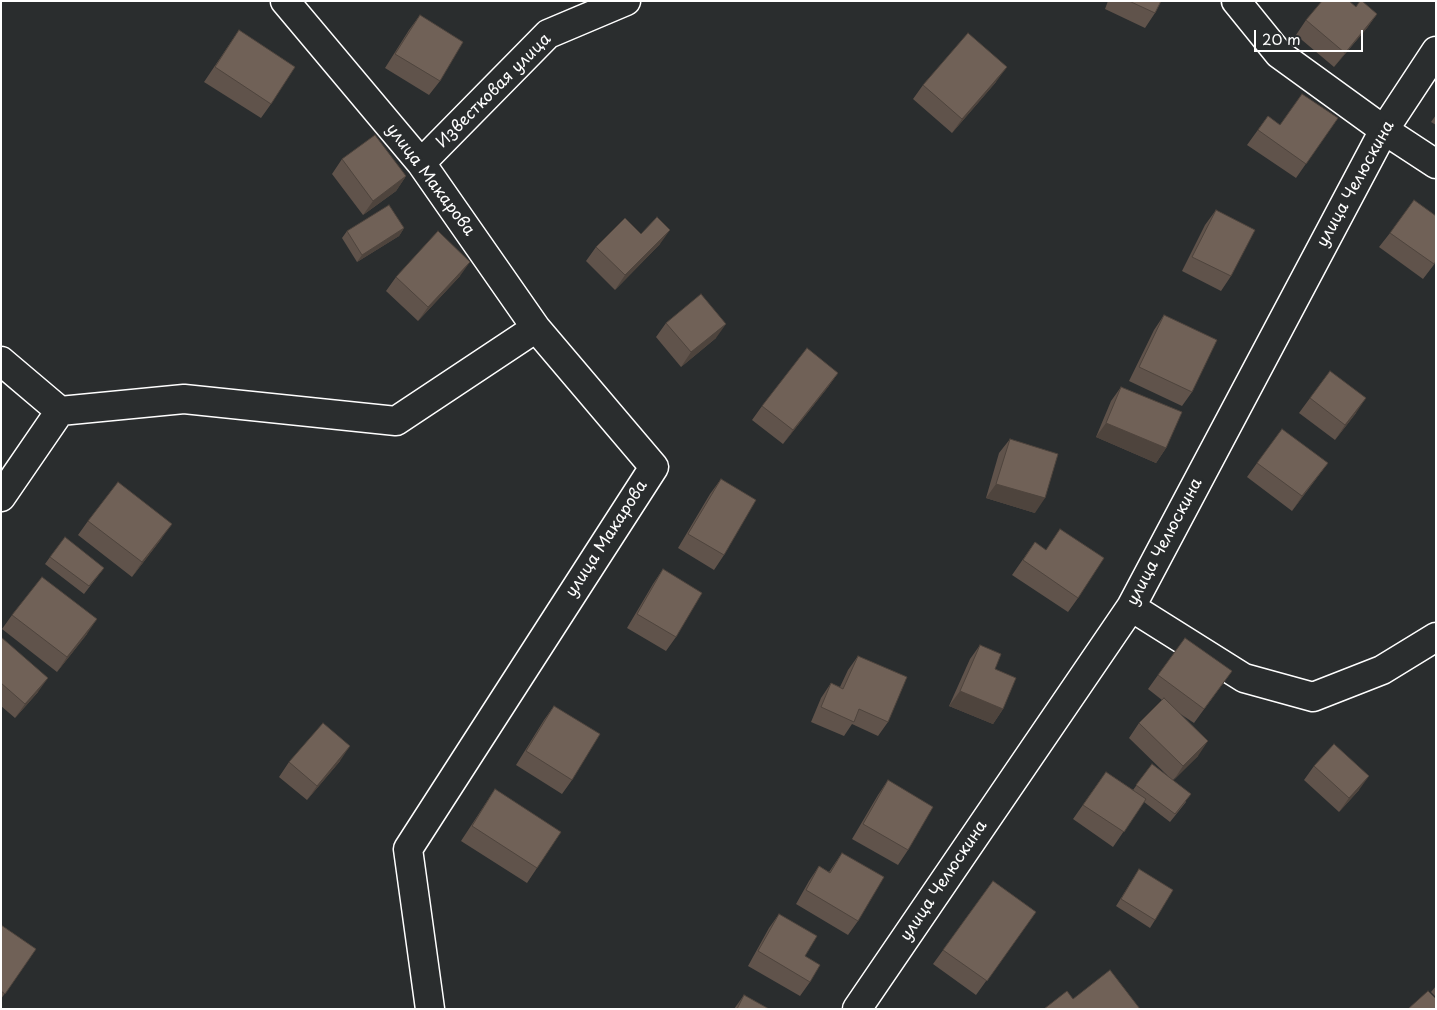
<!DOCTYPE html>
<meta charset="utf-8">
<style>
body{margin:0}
#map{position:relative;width:1437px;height:1010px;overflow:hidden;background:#2a2d2e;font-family:"Playpen Sans",sans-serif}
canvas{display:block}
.frame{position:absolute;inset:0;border:2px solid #fff;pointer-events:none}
.scale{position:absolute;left:1254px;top:30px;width:109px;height:22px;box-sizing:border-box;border:2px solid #fff;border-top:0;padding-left:6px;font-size:15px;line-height:18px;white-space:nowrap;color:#fff;-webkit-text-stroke:4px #2a2d2e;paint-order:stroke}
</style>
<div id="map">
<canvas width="1437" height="1010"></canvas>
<div class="frame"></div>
<div class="scale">20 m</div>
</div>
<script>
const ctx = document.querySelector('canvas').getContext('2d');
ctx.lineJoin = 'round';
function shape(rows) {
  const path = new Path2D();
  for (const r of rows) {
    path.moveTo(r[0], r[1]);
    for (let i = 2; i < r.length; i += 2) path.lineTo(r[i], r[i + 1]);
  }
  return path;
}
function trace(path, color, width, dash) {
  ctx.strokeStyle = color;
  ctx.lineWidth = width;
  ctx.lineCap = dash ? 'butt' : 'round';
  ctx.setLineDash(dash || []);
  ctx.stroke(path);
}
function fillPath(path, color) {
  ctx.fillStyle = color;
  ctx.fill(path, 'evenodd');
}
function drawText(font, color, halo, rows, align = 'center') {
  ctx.font = font + ' "Playpen Sans",sans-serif';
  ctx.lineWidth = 5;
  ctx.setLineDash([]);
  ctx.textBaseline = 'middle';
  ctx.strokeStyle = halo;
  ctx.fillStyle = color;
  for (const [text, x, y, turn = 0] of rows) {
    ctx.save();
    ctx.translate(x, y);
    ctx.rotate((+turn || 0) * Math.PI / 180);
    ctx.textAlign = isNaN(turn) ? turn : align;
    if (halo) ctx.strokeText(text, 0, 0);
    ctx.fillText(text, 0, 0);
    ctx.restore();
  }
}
const minor = shape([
 [285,1,421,163,536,328,654,467,408,849,430,1009],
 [1236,1,1279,54,1384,130,1436,164],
 [421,163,548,34,626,1],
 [1,361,60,411,184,399,396,421,536,328],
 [1,497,60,411],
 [1131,607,1244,678,1313,697,1382,670,1436,637],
 [857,1009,1131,607,1384,130,1436,51]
]);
trace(minor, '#fff', 31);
trace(minor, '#2a2d2e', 28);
fillPath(shape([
 [1108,1,1161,1,1155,13,1145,28,1105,9],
 [1356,7,1377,14,1367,28,1334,67,1296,35,1306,20],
 [420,15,440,81,429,95,385,68,409,30],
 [239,30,271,104,261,118,204,82],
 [996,82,952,133,913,99,923,85],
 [1436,115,1436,125,1431,122],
 [1268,116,1280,125,1338,118,1296,178,1247,145],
 [342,159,406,176,396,191,363,215,332,174],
 [1216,210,1231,276,1221,291,1182,271,1205,225],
 [404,228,399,236,357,262,342,238,347,231],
 [1390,233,1436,262,1423,279,1379,247],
 [641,234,660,244,615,290,586,261,596,247],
 [460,276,418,321,386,291,396,277],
 [1164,315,1192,392,1182,406,1129,381,1154,330],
 [666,323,716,338,681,367,656,337],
 [838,373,828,387,783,444,752,420,762,406],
 [1121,387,1166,448,1156,463,1096,437,1111,401],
 [1310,398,1356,413,1335,440,1299,413],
 [1010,439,1035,513,986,498,999,453],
 [1257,463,1328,463,1292,511,1247,477],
 [721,479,724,555,714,570,678,548,710,494],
 [88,521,162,538,132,577,78,535],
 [1035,542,1078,598,1068,612,1012,575],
 [50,557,104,568,84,594,45,564],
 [663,569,676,637,666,651,627,628,653,584],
 [12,615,87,634,57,672,2,629],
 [1,637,38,692,15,718,1,706],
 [980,645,995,669,1003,709,993,724,949,706,970,659],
 [858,656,888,722,878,736,852,724,844,736,811,722,821,698,831,683,840,687,848,670],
 [1232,671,1194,723,1179,713,1198,756,1173,780,1186,802,1170,822,1144,802,1113,847,1073,819,1106,772,1133,790,1152,764,1170,778,1129,738,1139,723,1162,700,1148,689,1158,675],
 [554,706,572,780,562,794,516,765,544,720],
 [340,761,307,800,279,777,289,762],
 [1314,766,1359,790,1339,812,1304,780],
 [888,780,908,850,898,865,852,839,878,795],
 [495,789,537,868,527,883,461,841],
 [842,853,858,921,848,935,796,904,809,881,819,866,829,872],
 [1139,869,1155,920,1150,928,1116,906],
 [993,881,1036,912,976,995,933,964],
 [779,914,805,956,810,982,800,996,748,966,769,928],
 [1,925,36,949,1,999],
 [1436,986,1436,997,1431,992],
 [744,995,769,1009,734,1009]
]), '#60534b');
fillPath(shape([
 [1377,14,1367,28,1334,67,1345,53],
 [1007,67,996,82,952,133,962,119],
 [406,176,396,191,363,215,373,201],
 [404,228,399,236,357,262,362,255],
 [670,230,660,244,615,290,625,275],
 [470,262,460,276,418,321,428,307],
 [726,324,716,338,681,367,691,352],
 [838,373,828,387,783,444,793,430],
 [1366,398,1356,413,1335,440,1345,425],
 [1106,423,1166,448,1156,463,1096,437],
 [1328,463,1317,477,1292,511,1302,496],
 [996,484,1045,498,1035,513,986,498],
 [172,524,162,538,132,577,142,562],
 [97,619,87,634,57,672,67,657],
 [48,678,38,692,15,718,25,704],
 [960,691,1003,709,993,724,949,706],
 [1208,741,1198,756,1173,781,1183,766],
 [350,746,340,761,307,800,317,786],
 [1369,776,1359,790,1339,812,1349,798]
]), '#4e443d');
const building = shape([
 [1129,1,1161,1,1155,13,1129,1],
 [1322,1,1349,1,1356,7,1360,1,1362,1,1377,14,1345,53,1306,20,1322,1],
 [420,15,463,42,440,81,395,54,420,15],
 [239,30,295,67,271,104,215,67,239,30],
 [968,33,1007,67,962,119,923,85,968,33],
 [1302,94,1338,118,1306,164,1258,130,1268,116,1280,125,1302,94],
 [375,135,406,176,373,201,342,159,375,135],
 [1414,200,1436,216,1436,261,1434,264,1390,233,1414,200],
 [389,205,404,228,362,255,347,231,389,205],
 [1216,210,1255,230,1231,276,1192,257,1216,210],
 [657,217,670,230,625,275,596,247,625,218,641,234,657,217],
 [438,231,470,262,428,307,396,277,438,231],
 [701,294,726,324,691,352,666,323,701,294],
 [1164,315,1217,340,1192,392,1139,367,1164,315],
 [807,348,838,373,793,430,762,406,807,348],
 [1330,371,1366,398,1345,425,1310,398,1330,371],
 [1121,387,1182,412,1166,448,1106,423,1121,387],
 [1282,429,1328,463,1302,496,1257,463,1282,429],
 [1010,439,1058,454,1045,498,996,484,1010,439],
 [721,479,756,500,724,555,688,534,721,479],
 [118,482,172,524,142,562,88,521,118,482],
 [1060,529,1104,558,1078,598,1023,560,1035,542,1046,550,1060,529],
 [65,537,104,568,89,586,50,557,65,537],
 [663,569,702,593,676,637,637,614,663,569],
 [42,577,97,619,67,657,12,615,42,577],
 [1,637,48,678,25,704,1,683,1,637],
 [1185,638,1232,671,1204,709,1158,675,1185,638],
 [980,645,1001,654,995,669,1016,678,1003,709,960,691,980,645],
 [858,656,907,677,888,722,859,709,854,722,821,707,831,683,843,689,858,656],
 [1164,698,1208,741,1183,766,1139,723,1164,698],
 [554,706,600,734,572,780,526,751,554,706],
 [323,723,350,746,317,786,289,762,323,723],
 [1334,744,1369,776,1349,798,1314,766,1334,744],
 [1152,764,1191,794,1175,814,1136,785,1152,764],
 [1106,772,1146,799,1124,832,1083,805,1106,772],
 [888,780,933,807,908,850,863,824,888,780],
 [495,789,561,832,537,868,472,826,495,789],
 [842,853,884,877,858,921,806,890,819,866,830,873,842,853],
 [1139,869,1173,890,1155,920,1121,899,1139,869],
 [993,881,1036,912,987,981,943,950,993,881],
 [779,914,817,936,805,956,820,965,810,982,758,951,779,914],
 [1,925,36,949,5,994,1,991,1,925],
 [1110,970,1140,1009,1044,1009,1067,991,1073,999,1110,970],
 [1428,991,1436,999,1436,1009,1408,1009,1428,991],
 [744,995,769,1009,737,1009,744,995]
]);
fillPath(building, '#706157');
trace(building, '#4e443d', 1);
drawText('16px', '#fff', '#2a2d2e', [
 ["Известковая улица",494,91,-45],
 ["улица Макарова",430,180,53],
 ["улица Челюскина",1356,184,-61],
 ["улица Макарова",607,539,-57],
 ["улица Челюскина",1165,542,-62],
 ["улица Челюскина",944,881,-56]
]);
</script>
